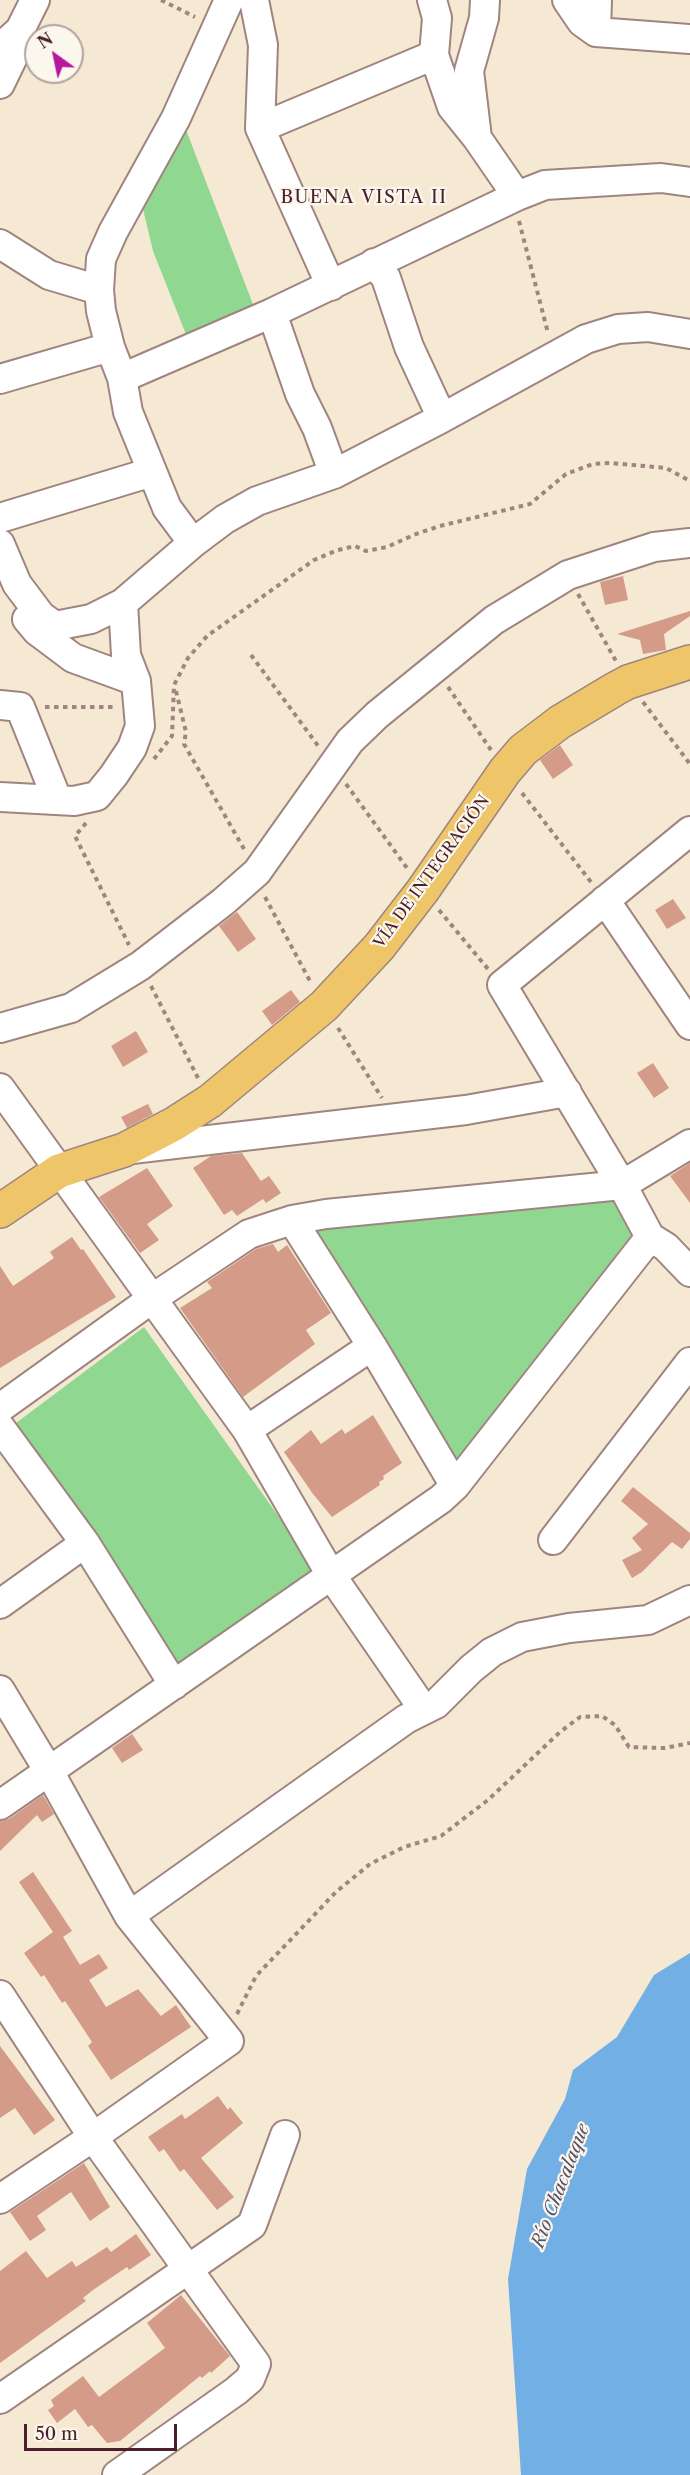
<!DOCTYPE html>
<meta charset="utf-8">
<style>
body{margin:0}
#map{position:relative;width:690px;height:2475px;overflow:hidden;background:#f5e9d3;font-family:"Libre Caslon Text",serif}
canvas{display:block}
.north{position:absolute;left:24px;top:24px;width:60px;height:60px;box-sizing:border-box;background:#fbf7ec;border:2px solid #b4a19f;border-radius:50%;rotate:327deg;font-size:16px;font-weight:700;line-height:24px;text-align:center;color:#4a1f2b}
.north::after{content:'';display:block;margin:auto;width:21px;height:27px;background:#b5179e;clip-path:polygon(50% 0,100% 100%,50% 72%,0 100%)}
.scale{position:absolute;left:24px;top:2424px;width:153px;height:27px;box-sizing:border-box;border:3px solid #4a1f2b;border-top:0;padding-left:8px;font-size:18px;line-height:21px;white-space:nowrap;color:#4a1f2b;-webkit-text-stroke:4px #fbf7ec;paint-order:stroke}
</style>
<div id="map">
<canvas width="690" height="2475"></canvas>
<div class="north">N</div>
<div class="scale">50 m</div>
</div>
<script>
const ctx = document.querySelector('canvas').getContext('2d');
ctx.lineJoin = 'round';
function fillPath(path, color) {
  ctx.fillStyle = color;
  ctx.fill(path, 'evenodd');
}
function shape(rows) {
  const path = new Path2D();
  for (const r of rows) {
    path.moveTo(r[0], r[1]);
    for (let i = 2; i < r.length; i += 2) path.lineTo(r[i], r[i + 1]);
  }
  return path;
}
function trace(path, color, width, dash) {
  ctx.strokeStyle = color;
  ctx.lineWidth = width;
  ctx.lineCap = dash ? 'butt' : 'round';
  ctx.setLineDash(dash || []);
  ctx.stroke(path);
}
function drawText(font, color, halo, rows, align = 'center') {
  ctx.font = font + ' "Libre Caslon Text",serif';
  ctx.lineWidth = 4.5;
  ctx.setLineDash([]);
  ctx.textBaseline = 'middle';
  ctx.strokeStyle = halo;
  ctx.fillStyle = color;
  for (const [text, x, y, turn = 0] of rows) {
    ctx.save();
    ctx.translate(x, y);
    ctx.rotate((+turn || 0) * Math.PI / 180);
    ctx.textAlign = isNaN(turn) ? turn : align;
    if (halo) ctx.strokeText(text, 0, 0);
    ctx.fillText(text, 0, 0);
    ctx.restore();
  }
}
fillPath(shape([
 [183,122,254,307,187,337,153,251,142,205],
 [616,1196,635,1239,454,1467,308,1226],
 [144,1327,318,1572,176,1669,8,1429]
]), '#90d791');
fillPath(shape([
 [690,1953,690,2475,521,2475,508,2279,527,2169,565,2099,573,2070,617,2037,654,1975]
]), '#72afe4');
fillPath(shape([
 [623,576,628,600,605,605,600,582],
 [690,611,690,616,664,634,666,650,643,654,640,640,617,634],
 [560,745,573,765,553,779,540,760],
 [673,899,686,918,667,929,655,910],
 [237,912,256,939,238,952,219,926],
 [291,990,300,1002,272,1025,262,1011],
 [136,1031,148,1052,123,1067,111,1046],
 [653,1063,669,1088,654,1098,637,1073],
 [148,1104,153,1114,127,1128,121,1117],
 [242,1153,261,1181,269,1176,281,1193,266,1203,263,1199,237,1216,232,1210,224,1215,193,1168,211,1156],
 [690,1163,690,1203,670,1176],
 [147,1168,173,1206,147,1224,159,1240,140,1253,99,1197],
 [72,1237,81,1250,83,1249,116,1297,0,1368,0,1266,13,1286,54,1258,50,1252],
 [273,1244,278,1252,287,1245,331,1313,306,1330,315,1344,243,1397,180,1308,212,1288,207,1282,256,1249],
 [373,1415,402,1463,383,1476,384,1479,379,1482,380,1485,332,1517,313,1494,284,1452,311,1430,321,1444,342,1429,345,1434],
 [633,1487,690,1533,690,1539,682,1549,672,1542,642,1572,632,1578,622,1560,642,1550,632,1538,648,1524,621,1501],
 [132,1734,143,1750,122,1763,112,1748],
 [43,1795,54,1814,42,1822,37,1815,0,1851,0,1821,9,1819],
 [33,1872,72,1931,63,1937,80,1965,99,1954,108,1968,89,1980,106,2007,138,1989,161,2016,176,2005,191,2027,111,2080,88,2046,92,2042,65,2001,62,2003,44,1975,41,1977,24,1953,53,1932,19,1882],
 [0,2046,55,2120,34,2135,15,2108,0,2118],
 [218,2096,228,2110,230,2107,243,2123,201,2158,234,2197,217,2210,184,2169,180,2172,164,2149,159,2152,148,2137,182,2114,185,2119],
 [84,2163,110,2207,90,2221,71,2192,37,2216,46,2230,30,2241,10,2212],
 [136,2234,151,2255,129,2270,127,2267,93,2290,83,2298,86,2301,0,2363,0,2271,26,2251,47,2278,72,2261,76,2267,107,2247,111,2252],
 [181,2295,230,2356,211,2373,210,2371,202,2378,200,2376,120,2441,107,2443,92,2425,88,2427,75,2409,57,2423,48,2410,54,2406,51,2400,83,2376,99,2397,165,2348,147,2323]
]), '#d49b88');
const minor = shape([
 [254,0,263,45,260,128,331,286],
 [432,0,437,18,434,55,452,107,477,138],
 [485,0,484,18,469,71,477,138,517,196],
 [567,0,582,22,596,32,690,39],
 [596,32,597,0],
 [0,48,20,30,35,0],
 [0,84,14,55,20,30],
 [260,128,434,55],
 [0,244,49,275,99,290],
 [374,263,386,278,409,347,442,418],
 [272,313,300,394,317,428,334,474],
 [122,378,272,313,517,196,545,185,661,178,690,182],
 [0,379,110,347],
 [0,518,152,472],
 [193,543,167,508,128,412,122,378,110,347,101,311,99,290,101,259,113,232,176,118,229,0],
 [0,544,17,584,41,616,55,626,91,619,123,603],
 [27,619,37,631,73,658,136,681],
 [0,705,20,707,57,799],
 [0,797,74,801,97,796,114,775,132,748,140,726,136,681,126,655,123,603,193,543,225,519,257,501,334,474,442,418,586,339,618,329,648,327,690,334],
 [690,831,502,985,622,1185,650,1237,666,1247,690,1272],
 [605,900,690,1025],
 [0,1028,71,1008,140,966,223,902,257,872,350,741,377,715,494,620,568,575,654,547,690,543],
 [0,1088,247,1430,331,1575,424,1710],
 [132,1149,466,1110,567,1092],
 [292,1220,372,1346,455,1486],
 [0,1408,153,1298,249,1234,292,1220,326,1214,622,1185,690,1144],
 [0,1427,85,1543,174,1685],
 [247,1430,372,1346],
 [553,1540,690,1362],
 [0,1604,85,1543],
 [0,1690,50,1773,129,1916,229,2041,93,2137,0,2199],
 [0,1805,441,1499,455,1486,650,1237],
 [129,1916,406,1719,436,1704,471,1669,492,1652,522,1637,569,1628,648,1620,690,1600],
 [0,1995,93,2137,256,2364,250,2379,236,2391,117,2475],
 [0,2399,252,2225,285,2135]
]);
const major = shape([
 [0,1211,59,1171,124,1150,174,1124,210,1101,324,1006,379,947,423,890,505,771,523,750,560,722,615,689,628,682,690,662]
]);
trace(minor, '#a0847f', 32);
trace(major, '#a0847f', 36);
trace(shape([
 [161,0,195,17],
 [519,221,548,333],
 [578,594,616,661],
 [251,655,319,747],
 [448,687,491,750],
 [176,691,186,732,184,744,244,849],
 [643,702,690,764],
 [45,707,115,707],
 [154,759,172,736,174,685,188,658,207,636,314,560,338,550,355,546,366,551,387,547,416,534,440,526,530,504,566,474,593,464,611,463,666,468,690,481],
 [346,784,407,868],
 [522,793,591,882],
 [86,823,75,836,129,945],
 [265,897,311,983],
 [439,910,488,969],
 [151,986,198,1078],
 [338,1028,382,1098],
 [237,2014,256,1976,336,1892,370,1864,404,1847,441,1836,488,1800,560,1732,580,1717,602,1716,615,1725,629,1747,665,1748,690,1743]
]), '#a0847f', 4, [4.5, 4.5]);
trace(minor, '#fff', 28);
trace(major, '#eec569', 33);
drawText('16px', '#4a1f2b', '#fbf7ec', [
 ["VÍA DE INTEGRACIÓN",432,872,-54]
]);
ctx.letterSpacing = '1.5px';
drawText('18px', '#4a1f2b', '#fbf7ec', [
 ["BUENA VISTA II",364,198]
]);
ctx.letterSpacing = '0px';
drawText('italic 18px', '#58516c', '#fbf7ec', [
 ["Río Chacalaque",561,2186,-69]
]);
</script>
